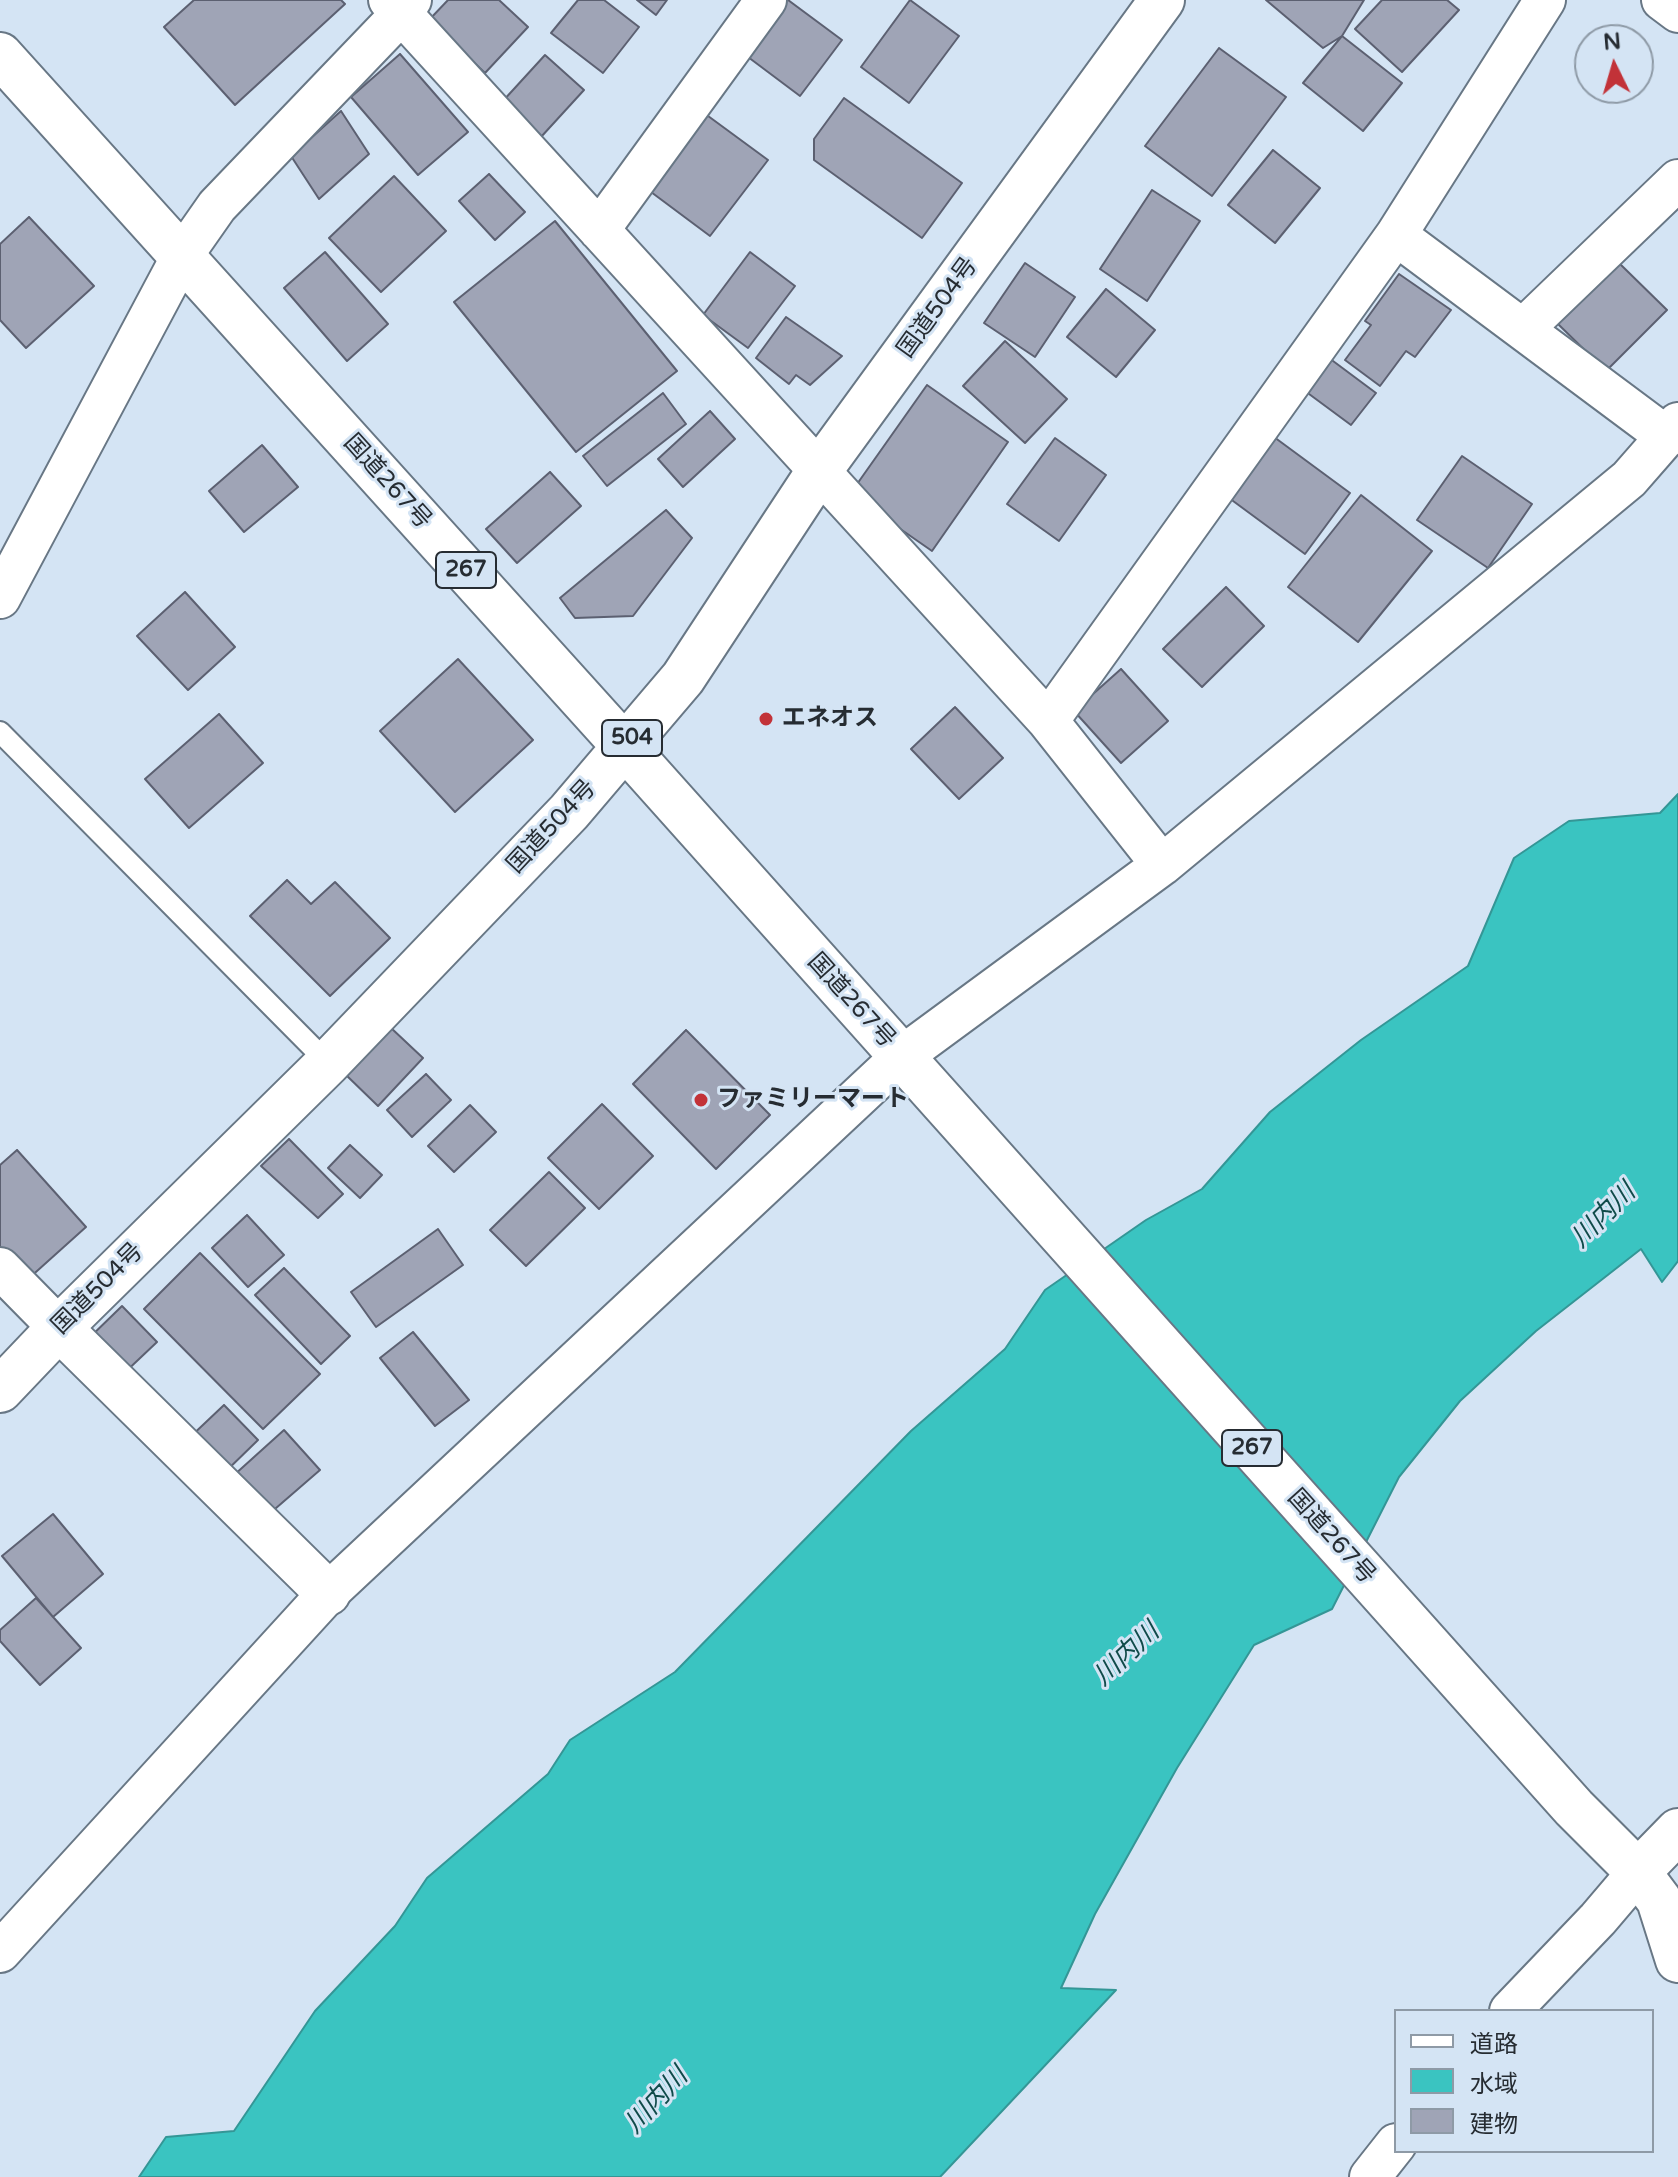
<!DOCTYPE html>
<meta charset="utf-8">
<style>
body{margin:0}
#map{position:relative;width:1678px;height:2177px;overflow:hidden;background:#d4e4f4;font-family:"Varela Round","Noto Sans JP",sans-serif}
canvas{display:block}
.legend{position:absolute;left:1394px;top:2009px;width:260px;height:144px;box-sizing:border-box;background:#d4e4f4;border:2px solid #8e9aa6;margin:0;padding:10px 14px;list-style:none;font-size:24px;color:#262c32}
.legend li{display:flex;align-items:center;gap:16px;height:40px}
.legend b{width:40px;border:2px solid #8e9aa6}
.north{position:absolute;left:1574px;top:24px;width:80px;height:80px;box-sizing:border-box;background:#d4e4f4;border:2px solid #8e9aa6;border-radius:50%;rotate:355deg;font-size:22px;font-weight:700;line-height:32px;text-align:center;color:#262c32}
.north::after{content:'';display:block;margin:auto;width:28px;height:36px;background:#c23238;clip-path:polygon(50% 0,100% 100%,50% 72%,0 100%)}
</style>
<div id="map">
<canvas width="1678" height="2177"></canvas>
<ul class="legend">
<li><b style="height:10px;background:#fff"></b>道路</li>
<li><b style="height:22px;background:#3ac4c1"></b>水域</li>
<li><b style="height:22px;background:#9fa4b6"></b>建物</li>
</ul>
<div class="north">N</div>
</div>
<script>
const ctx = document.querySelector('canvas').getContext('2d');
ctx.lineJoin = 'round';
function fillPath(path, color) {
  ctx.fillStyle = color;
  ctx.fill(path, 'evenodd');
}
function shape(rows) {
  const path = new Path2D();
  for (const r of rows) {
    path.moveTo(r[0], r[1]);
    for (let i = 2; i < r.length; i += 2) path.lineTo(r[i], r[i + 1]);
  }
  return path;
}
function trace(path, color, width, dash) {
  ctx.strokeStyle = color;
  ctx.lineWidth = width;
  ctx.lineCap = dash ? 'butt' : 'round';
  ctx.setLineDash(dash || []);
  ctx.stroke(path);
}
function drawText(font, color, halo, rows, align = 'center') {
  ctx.font = font + ' "Varela Round","Noto Sans JP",sans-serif';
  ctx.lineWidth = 6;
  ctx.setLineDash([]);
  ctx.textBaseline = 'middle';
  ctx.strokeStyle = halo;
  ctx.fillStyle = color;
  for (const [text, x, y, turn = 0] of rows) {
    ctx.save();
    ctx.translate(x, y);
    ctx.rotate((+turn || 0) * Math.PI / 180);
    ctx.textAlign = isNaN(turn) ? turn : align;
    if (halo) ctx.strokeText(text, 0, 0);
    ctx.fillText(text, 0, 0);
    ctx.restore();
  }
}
const water = shape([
 [1678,794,1678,1261,1662,1282,1641,1249,1536,1331,1460,1401,1399,1477,1332,1609,1254,1645,1177,1768,1095,1914,1061,1988,1116,1990,940,2177,139,2177,166,2137,234,2131,315,2011,395,1926,427,1878,548,1774,570,1740,675,1672,911,1431,1005,1349,1045,1290,1146,1220,1202,1189,1270,1112,1361,1040,1468,966,1514,858,1569,821,1660,813,1678,794]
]);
fillPath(water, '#3ac4c1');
trace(water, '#349696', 2);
const building = shape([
 [194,0,341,0,345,4,235,105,164,27,194,0],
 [448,0,499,0,528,27,485,73,429,20,448,0],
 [578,0,604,0,639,27,603,73,551,33,578,0],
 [637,0,667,0,656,15,637,0],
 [778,0,788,0,842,40,800,96,740,51,778,0],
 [910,0,959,36,909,103,861,67,910,0],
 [1266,0,1364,0,1342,36,1323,48,1266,0],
 [1382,0,1447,0,1459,10,1402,72,1355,29,1382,0],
 [1342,36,1402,83,1363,131,1303,83,1342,36],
 [1219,48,1286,97,1212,196,1145,146,1219,48],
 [400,54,468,132,418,175,351,97,400,54],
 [545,55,584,90,541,137,502,102,545,55],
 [844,98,962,183,922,238,814,160,814,139,844,98],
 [341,111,369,154,319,199,291,156,341,111],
 [704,113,768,160,710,236,647,189,704,113],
 [1273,150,1320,188,1275,243,1228,205,1273,150],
 [489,174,525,212,495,240,459,201,489,174],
 [394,176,446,231,381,292,329,238,394,176],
 [1152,190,1200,221,1147,301,1100,269,1152,190],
 [29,217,94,286,26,348,0,320,0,244,29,217],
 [555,221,677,371,576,452,454,302,555,221],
 [325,252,388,324,347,361,284,288,325,252],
 [750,252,795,286,748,348,703,315,750,252],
 [1025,263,1075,297,1035,357,984,323,1025,263],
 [1619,263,1667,310,1606,371,1558,324,1619,263],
 [1399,274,1451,310,1415,357,1406,351,1380,386,1345,360,1371,325,1365,321,1399,274],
 [1106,289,1155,330,1116,377,1067,337,1106,289],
 [786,317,842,356,810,385,796,375,789,384,756,358,786,317],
 [1005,341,1067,399,1025,443,963,386,1005,341],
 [1329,358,1376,393,1351,425,1305,391,1329,358],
 [927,385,1008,442,932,551,850,494,927,385],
 [663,393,686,424,607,486,583,456,663,393],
 [710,411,735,439,683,487,658,459,710,411],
 [1274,437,1350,493,1305,554,1229,498,1274,437],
 [1055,438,1106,475,1059,541,1007,504,1055,438],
 [262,445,298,487,244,532,209,491,262,445],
 [1462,456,1532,504,1488,568,1417,520,1462,456],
 [550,472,581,506,517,563,486,529,550,472],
 [1361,495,1432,551,1358,642,1288,587,1361,495],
 [666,510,692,538,633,616,575,618,560,598,666,510],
 [1226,587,1264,626,1202,687,1163,649,1226,587],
 [185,592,235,647,188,690,137,636,185,592],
 [458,659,533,740,455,812,380,731,458,659],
 [1121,669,1168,721,1121,763,1074,711,1121,669],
 [955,707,1003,758,959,799,911,749,955,707],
 [219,714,263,763,189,828,145,779,219,714],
 [287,880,311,904,335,882,390,938,330,996,250,916,287,880],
 [390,1027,423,1058,378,1106,345,1074,390,1027],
 [686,1030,770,1115,716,1169,633,1084,686,1030],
 [426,1074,451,1100,412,1137,387,1110,426,1074],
 [602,1104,653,1156,599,1209,548,1158,602,1104],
 [470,1105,496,1132,454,1172,428,1146,470,1105],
 [289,1139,343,1194,318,1218,261,1166,289,1139],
 [350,1145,382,1175,360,1198,328,1168,350,1145],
 [17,1150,86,1227,27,1280,0,1250,0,1165,17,1150],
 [549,1172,585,1208,526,1266,490,1230,549,1172],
 [247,1215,284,1255,248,1287,212,1248,247,1215],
 [438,1229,463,1265,376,1327,351,1292,438,1229],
 [200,1253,320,1374,263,1429,144,1309,200,1253],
 [284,1268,350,1336,321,1364,255,1295,284,1268],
 [122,1306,157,1342,119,1378,84,1343,122,1306],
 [413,1332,469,1400,435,1426,380,1358,413,1332],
 [224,1405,258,1440,220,1477,186,1441,224,1405],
 [284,1430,320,1470,268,1515,233,1476,284,1430],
 [53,1514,103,1574,53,1617,2,1556,53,1514],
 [36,1598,81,1648,40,1685,0,1641,0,1630,36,1598]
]);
fillPath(building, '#9fa4b6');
trace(building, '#5c6071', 2);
const lane = shape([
 [0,732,328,1063]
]);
const street = shape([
 [389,0,1048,721,1162,865],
 [1662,0,1678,12],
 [599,230,766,0],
 [1396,235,1667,437],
 [1523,329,1678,180],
 [0,598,182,256,217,206,401,14,411,0],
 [1048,721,1396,235,1545,0],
 [0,1268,59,1328],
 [0,1952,328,1593,901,1057,1162,865,1629,479,1678,423],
 [1510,2011,1598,1919,1638,1872],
 [1370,2177,1396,2144]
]);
const secondary = shape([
 [59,1328,328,1593],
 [1638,1872,1678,1831]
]);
const highway = shape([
 [0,55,625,747,1574,1808,1638,1872,1659,1900,1678,1960],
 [0,1390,59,1328,328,1063,569,812,683,678,819,471,1162,0]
]);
trace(lane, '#687785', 24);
trace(street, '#687785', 44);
trace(secondary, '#687785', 48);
trace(highway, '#687785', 48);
trace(lane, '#fff', 20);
trace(street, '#fff', 40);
trace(secondary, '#fff', 44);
trace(highway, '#fff', 44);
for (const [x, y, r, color] of [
 [766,719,8,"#c23238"],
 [701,1100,8,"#c23238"]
]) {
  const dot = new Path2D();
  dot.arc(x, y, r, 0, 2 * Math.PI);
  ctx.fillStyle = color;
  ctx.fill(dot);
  trace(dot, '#d4e4f4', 3);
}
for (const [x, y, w] of [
 [466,570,60],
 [632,738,60],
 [1252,1448,60]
]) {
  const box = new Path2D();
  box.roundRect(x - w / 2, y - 18, w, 36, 6);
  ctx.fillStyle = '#d4e4f4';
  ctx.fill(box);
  trace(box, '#262c32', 2);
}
drawText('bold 22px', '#262c32', null, [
 ["267",466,570],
 ["504",632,738],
 ["267",1252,1448]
]);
drawText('24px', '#262c32', '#d4e4f4', [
 ["国道504号",938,308,-54],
 ["国道267号",387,482,48],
 ["国道504号",552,827,-47],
 ["国道267号",851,1001,48],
 ["国道504号",98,1289,-45],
 ["国道267号",1331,1537,48]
]);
drawText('bold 24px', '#262c32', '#d4e4f4', [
 ["エネオス",782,719],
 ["ファミリーマート",717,1100]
], 'left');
drawText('italic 26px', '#104b4a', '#d4e4f4', [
 ["川内川",1604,1216,-45],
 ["川内川",1127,1655,-43],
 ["川内川",657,2101,-47]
]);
</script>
